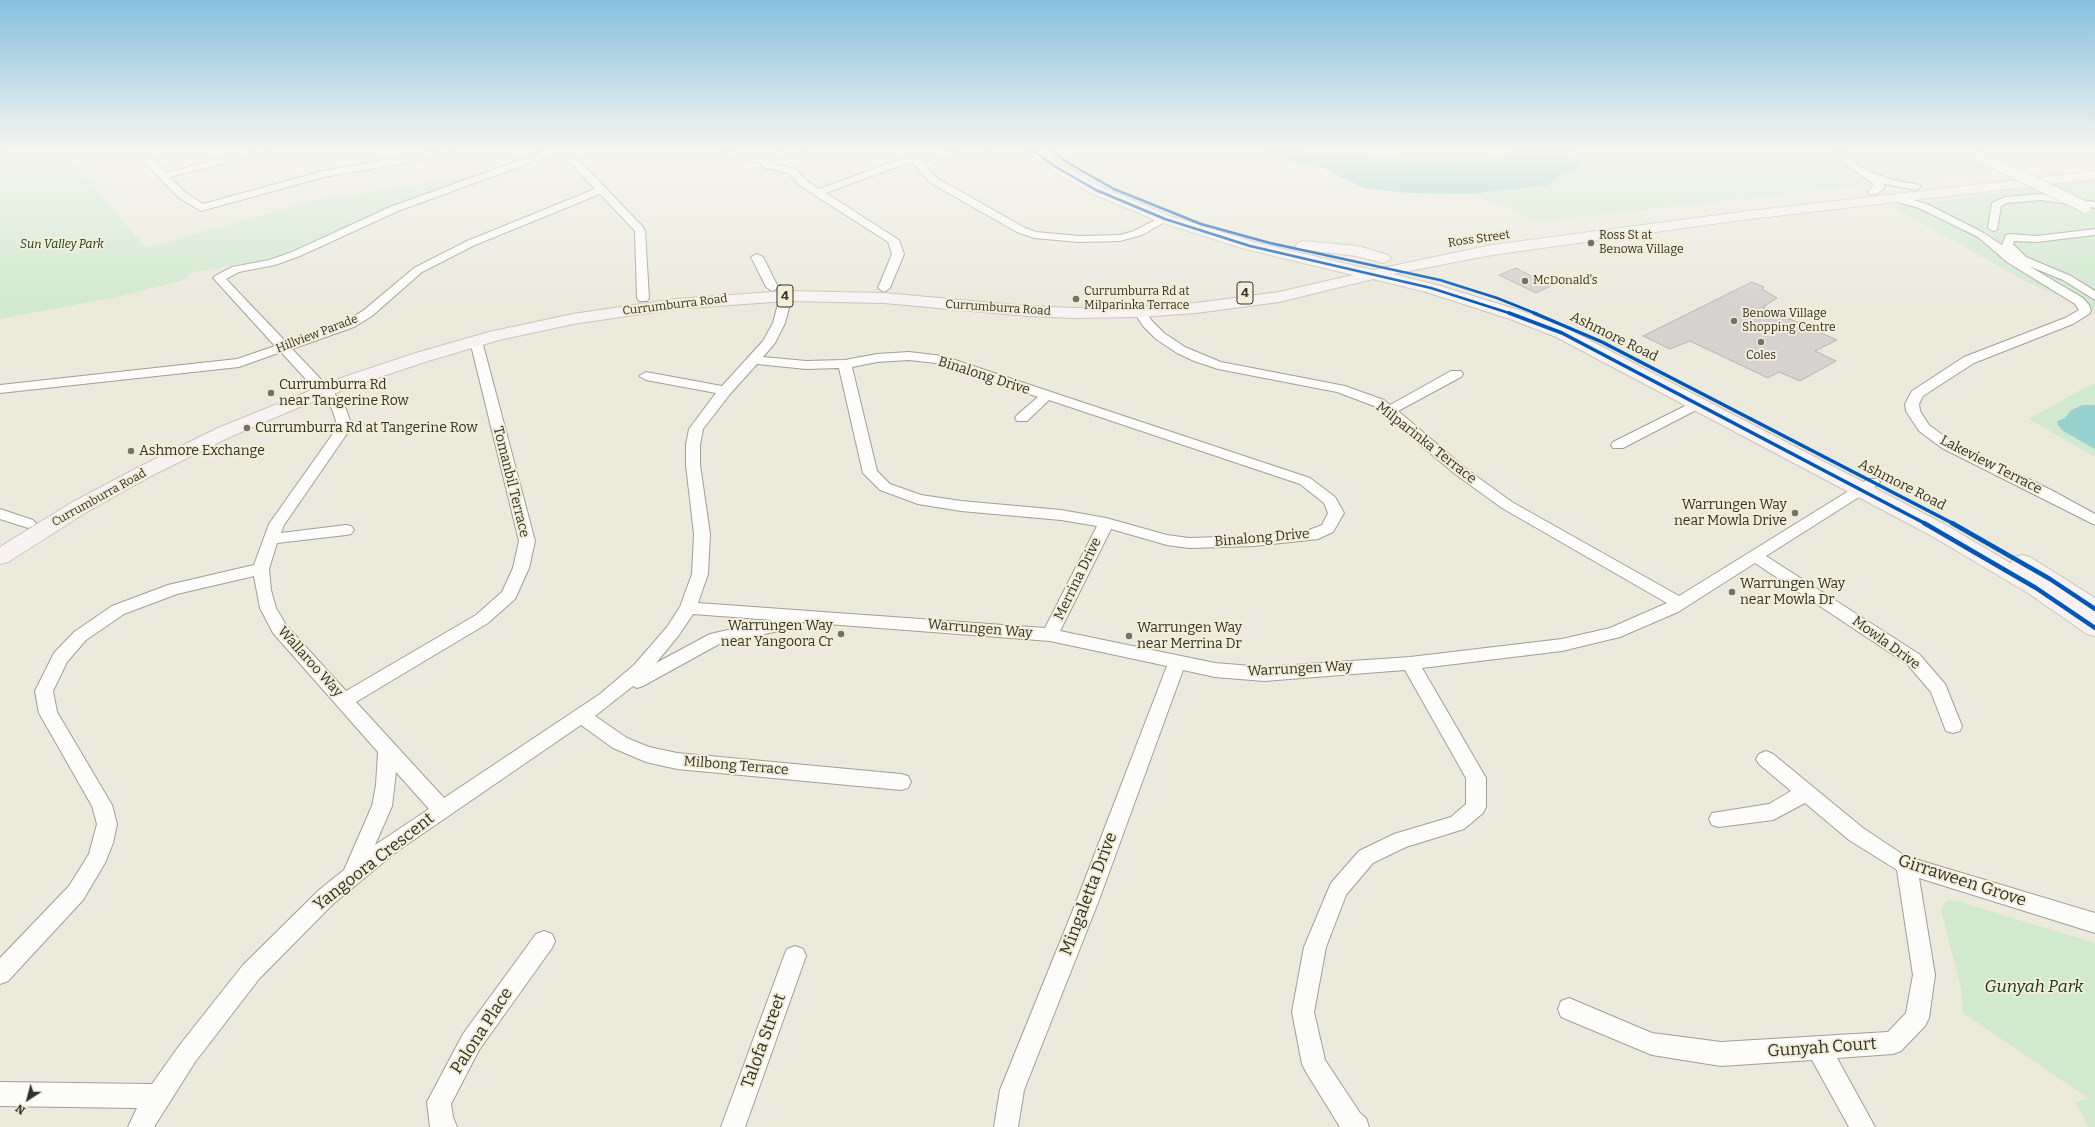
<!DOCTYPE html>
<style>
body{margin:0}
#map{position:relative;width:2095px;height:1127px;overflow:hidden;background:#eceadd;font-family:Bitter,serif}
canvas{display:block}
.north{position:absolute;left:8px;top:1079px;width:40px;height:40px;-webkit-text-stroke:3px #f2eed7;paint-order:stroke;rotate:216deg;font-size:11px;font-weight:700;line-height:16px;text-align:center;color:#333129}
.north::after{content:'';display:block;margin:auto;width:14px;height:18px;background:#333129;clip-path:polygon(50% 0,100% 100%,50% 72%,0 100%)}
</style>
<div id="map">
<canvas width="2095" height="1127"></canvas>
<div class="north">N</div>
</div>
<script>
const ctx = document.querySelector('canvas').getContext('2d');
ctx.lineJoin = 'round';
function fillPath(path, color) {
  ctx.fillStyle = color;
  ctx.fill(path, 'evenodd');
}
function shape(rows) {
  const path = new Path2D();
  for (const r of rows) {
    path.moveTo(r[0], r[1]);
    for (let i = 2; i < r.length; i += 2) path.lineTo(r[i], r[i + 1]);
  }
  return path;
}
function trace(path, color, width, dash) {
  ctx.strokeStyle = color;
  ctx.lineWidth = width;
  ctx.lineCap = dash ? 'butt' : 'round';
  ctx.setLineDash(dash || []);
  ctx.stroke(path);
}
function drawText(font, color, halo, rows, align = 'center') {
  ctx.font = font + ' Bitter,serif';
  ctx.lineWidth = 4;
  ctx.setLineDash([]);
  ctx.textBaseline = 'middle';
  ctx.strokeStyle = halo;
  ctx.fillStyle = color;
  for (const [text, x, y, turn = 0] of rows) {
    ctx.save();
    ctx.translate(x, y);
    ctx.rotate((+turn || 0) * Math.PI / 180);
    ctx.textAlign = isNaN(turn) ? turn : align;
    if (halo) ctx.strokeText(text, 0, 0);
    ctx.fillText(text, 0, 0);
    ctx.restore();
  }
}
fillPath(shape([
 [14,148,62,148,146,248,312,201,464,178,464,180,384,209,274,258,193,272,187,275,184,280,121,296,0,319,0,151],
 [1257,148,1970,148,2013,168,1536,222,1475,194,1423,194,1361,188,1325,169,1289,163,1273,153],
 [1982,148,2006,148,2007,157,1985,154,1982,152],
 [2008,148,2032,148,2033,161,2011,158,2008,157],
 [2034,148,2058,148,2058,158,2037,155,2034,153],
 [2095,180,2095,311,2025,281,1893,207],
 [2095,383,2095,457,2029,419,2075,393],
 [1949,900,1960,902,2095,943,2095,1127,2088,1127,2076,1102,2088,1098,1963,1013,1961,988,1941,910,1944,903]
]), '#d1e9cf');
fillPath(shape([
 [1260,148,1286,148,1301,152,1333,154,1359,154,1426,163,1502,158,1520,148,1570,148,1570,155,1576,158,1579,164,1575,169,1558,176,1548,185,1468,194,1407,193,1364,188,1323,168,1296,164,1271,151],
 [2082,405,2095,405,2095,449,2063,431,2058,425,2057,421,2065,418,2070,411]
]), '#97d2d0');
const building = shape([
 [1516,268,1551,286,1536,293,1499,275,1516,268],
 [1752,282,1764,287,1762,289,1777,298,1763,307,1837,340,1815,351,1836,361,1800,381,1779,372,1768,378,1690,341,1670,349,1643,336,1752,282]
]);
fillPath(building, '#d5d2cf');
trace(building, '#b8b4b1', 1);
const minor = shape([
 [131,148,141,148,166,173,262,148,277,148,275,150,170,177,186,193,203,204,323,171,421,154,443,148,457,148,455,150,422,160,324,177,201,211,178,197,131,148],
 [554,148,567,148,642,226,645,231,649,298,647,301,639,301,637,298,635,231,600,194,475,245,422,272,372,316,354,327,292,349,334,393,346,409,350,421,346,435,284,525,281,533,346,525,351,526,354,530,351,534,346,535,277,543,269,569,271,590,276,608,286,625,346,691,476,615,502,592,513,568,519,541,470,341,476,337,482,341,535,541,529,568,515,599,488,623,356,702,444,798,600,694,634,665,667,627,680,607,692,574,694,534,686,465,686,445,689,429,716,393,646,380,639,376,646,372,722,386,763,341,773,323,780,296,786,292,792,296,785,323,775,343,763,357,806,361,845,360,877,354,909,352,943,356,1310,478,1335,497,1344,513,1333,532,1318,539,1254,546,1189,548,1167,545,1111,529,1060,631,1215,663,1264,667,1410,657,1562,639,1610,628,1667,603,1502,508,1455,474,1374,406,1337,392,1218,369,1194,361,1177,353,1156,339,1143,326,1134,312,1140,308,1144,309,1152,321,1164,333,1185,347,1204,355,1221,362,1345,386,1384,400,1390,405,1451,371,1461,371,1463,374,1461,377,1398,411,1465,468,1512,502,1679,596,1868,479,1878,479,1880,482,1878,485,1766,556,1919,654,1945,684,1962,726,1960,731,1953,733,1946,731,1931,692,1907,664,1755,563,1678,612,1620,637,1562,651,1422,668,1486,778,1486,807,1483,813,1464,829,1406,847,1373,863,1346,895,1326,947,1314,1012,1325,1060,1360,1113,1366,1118,1369,1127,1340,1127,1306,1072,1302,1064,1292,1012,1304,947,1331,883,1359,851,1394,834,1451,817,1466,804,1466,778,1405,670,1264,681,1215,677,1183,670,1099,900,1024,1090,1018,1127,994,1127,1000,1090,1077,900,1167,666,1050,641,801,622,799,626,793,628,721,643,643,686,637,688,633,686,595,716,627,738,649,747,677,753,901,774,908,776,911,782,908,788,901,790,677,769,646,762,613,748,581,725,396,852,333,904,259,979,195,1062,154,1127,128,1127,137,1108,0,1106,0,1082,152,1084,179,1046,243,965,319,890,344,870,372,806,376,785,378,752,273,633,260,608,254,576,177,594,124,614,86,640,67,662,53,691,57,712,112,805,117,824,113,843,105,863,83,900,8,981,0,984,0,958,69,886,89,854,97,824,92,806,39,713,35,691,54,653,74,632,112,606,168,585,254,565,269,524,332,435,336,421,332,409,324,399,281,352,239,367,0,393,0,385,237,359,275,346,215,280,213,278,215,276,232,267,269,260,292,252,390,207,554,148],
 [560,152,595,189,467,241,414,268,364,310,346,321,286,342,226,279,239,272,275,265,300,256,398,211,560,152],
 [909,360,936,363,1038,397,1017,415,1015,418,1017,421,1027,421,1049,400,1300,484,1324,503,1328,513,1322,525,1309,530,1254,536,1189,538,1167,535,1106,518,1061,510,961,501,921,495,890,484,877,471,852,367,877,362,909,360],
 [757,364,806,369,839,368,863,473,880,490,918,504,961,511,1061,520,1097,526,1045,628,698,603,708,574,710,534,700,465,700,445,703,429,730,394,757,364],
 [693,614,773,620,710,634,656,663,679,635,693,614],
 [396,772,429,809,375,845,392,806,396,772],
 [720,148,730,148,737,154,762,157,792,148,806,148,804,150,769,161,771,164,796,169,807,181,819,189,893,162,915,156,971,148,996,148,991,151,922,161,937,178,1025,228,1036,232,1079,236,1120,235,1134,231,1161,217,1165,216,1170,219,1142,235,1120,241,1079,242,1034,238,1017,232,929,182,913,163,899,166,826,193,899,240,904,254,890,288,884,292,878,288,892,254,888,242,799,185,789,173,765,168,759,162,731,158,720,148],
 [1833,148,1841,148,1854,162,1870,172,1893,180,1920,185,1921,187,1916,190,1884,184,1884,188,1877,194,1869,194,1868,192,1874,184,1848,166,1834,151,1833,148],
 [2041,194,2095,202,2095,208,2041,200,2007,203,2001,206,1997,230,1993,231,1988,228,1992,203,2005,197,2041,194],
 [1894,195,1927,204,1982,232,2002,245,2006,235,2010,234,2037,236,2095,229,2095,235,2037,242,2014,241,2013,244,2026,257,2071,276,2095,291,2095,300,2063,280,2029,266,2083,298,2089,305,2091,311,2089,314,2073,324,1974,363,1923,396,1919,404,1920,411,1929,425,1952,442,2053,491,2095,514,2095,525,1942,448,1919,431,1906,411,1905,404,1912,391,1964,357,2065,318,2079,310,2075,304,2007,262,1978,237,1919,208,1890,200,1889,198,1894,195],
 [757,254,763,257,778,287,776,289,772,291,766,287,751,257,757,254],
 [1697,400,1702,401,1704,404,1702,407,1623,448,1613,448,1611,445,1613,442,1697,400],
 [0,509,33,520,36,523,33,526,28,528,0,519,0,509],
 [1766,751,1773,754,1863,828,1905,856,2095,913,2095,933,1919,878,1935,975,1929,1018,1925,1026,1901,1051,1893,1054,1837,1058,1875,1127,1849,1127,1812,1060,1721,1066,1652,1055,1561,1017,1558,1009,1561,1001,1569,998,1652,1033,1721,1042,1888,1032,1906,1013,1913,975,1897,870,1849,840,1805,803,1773,820,1719,827,1712,825,1709,819,1712,813,1769,804,1791,791,1759,764,1756,759,1759,754,1766,751],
 [544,931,552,934,555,941,552,948,479,1050,451,1104,453,1117,457,1127,430,1127,427,1102,463,1034,536,934,544,931],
 [795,946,803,949,806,956,745,1127,721,1127,784,956,787,949,795,946]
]);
const primary = shape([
 [1023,148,1037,148,1061,164,1101,187,1170,216,1254,242,1373,270,1492,245,1741,212,2095,171,2095,179,1741,220,1492,255,1393,274,1437,285,1522,311,1568,329,1946,525,2012,564,2011,562,2014,557,2022,555,2030,557,2095,598,2095,636,2087,634,2028,593,1930,535,1556,337,1510,319,1426,292,1373,279,1279,302,1196,313,1140,317,1074,318,1027,316,884,303,786,301,675,309,573,324,499,340,428,361,356,385,297,408,232,436,151,476,85,513,8,562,0,564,0,547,71,503,137,468,218,428,344,377,416,353,489,332,573,314,675,299,786,291,884,293,1027,306,1074,308,1140,307,1196,303,1279,292,1353,275,1245,249,1160,222,1091,193,1051,170,1023,148],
 [1303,241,1358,246,1388,255,1391,258,1388,261,1383,263,1357,256,1298,249,1295,246,1298,243,1303,241]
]);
trace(minor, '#a19f96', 2);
trace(primary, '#c7c7c0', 2);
fillPath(minor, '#fcfcfa');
fillPath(primary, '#f8f3f2');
const minorBridge = shape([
 [1963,148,2085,207]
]);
trace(minorBridge, '#a19f96', 12, []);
trace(minorBridge, '#fcfcfa', 11);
trace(shape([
 [1029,148,1056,167,1096,190,1165,219,1250,246,1431,288,1512,314],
 [1047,148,1070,164,1114,189,1201,224,1270,243,1440,280,1497,298,1537,314]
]), '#0057b8', 2.5);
trace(shape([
 [1509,313,1562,333,1926,524],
 [1534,313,1602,342,1954,524]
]), '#0057b8', 3.5);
trace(shape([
 [1924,523,2036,588,2095,628],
 [1952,523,2050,579,2095,609]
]), '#0057b8', 4.5);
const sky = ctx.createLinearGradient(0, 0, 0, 305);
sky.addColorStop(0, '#87c0de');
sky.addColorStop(0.49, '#f6f6f0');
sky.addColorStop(1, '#f6f6f000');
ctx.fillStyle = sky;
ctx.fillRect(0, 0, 2095, 305);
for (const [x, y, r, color] of [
 [1591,243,4,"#747268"],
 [1525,281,4,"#747268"],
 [1076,299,4,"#747268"],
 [1734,321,4,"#747268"],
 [1761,342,4,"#747268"],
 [271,393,4,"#747268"],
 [247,428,4,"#747268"],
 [131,451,4,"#747268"],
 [1795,513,4,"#747268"],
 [1732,592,4,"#747268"],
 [841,634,4,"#747268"],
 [1129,636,4,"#747268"]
]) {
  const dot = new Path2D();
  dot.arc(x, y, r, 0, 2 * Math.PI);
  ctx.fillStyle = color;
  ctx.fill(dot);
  trace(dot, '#f2eed7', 1.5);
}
drawText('12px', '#333129', '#f2eed7', [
 ["Ross St at",1599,236],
 ["Benowa Village",1599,250],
 ["McDonald's",1533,281],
 ["Currumburra Rd at",1084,292],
 ["Milparinka Terrace",1084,306],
 ["Benowa Village",1742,314],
 ["Shopping Centre",1742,328],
 ["Coles",1761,356,"center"]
], 'left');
drawText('12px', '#333129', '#f2eed7', [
 ["Ross Street",1479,239,-8],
 ["Currumburra Road",675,305,-7],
 ["Currumburra Road",998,308,4],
 ["Hillview Parade",317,334,-21],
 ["Currumburra Road",99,498,-29]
]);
drawText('italic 12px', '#0f371b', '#f2eed7', [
 ["Sun Valley Park",62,245]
]);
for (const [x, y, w] of [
 [1245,293,16],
 [785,296,16]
]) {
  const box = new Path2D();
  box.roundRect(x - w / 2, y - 11, w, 22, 3);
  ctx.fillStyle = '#f2eed7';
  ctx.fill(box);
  trace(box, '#333129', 1);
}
drawText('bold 13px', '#333129', null, [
 ["4",1245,293],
 ["4",785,296]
]);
drawText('14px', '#333129', '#f2eed7', [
 ["Ashmore Road",1614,337,26],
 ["Binalong Drive",984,376,18],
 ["Milparinka Terrace",1426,443,38],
 ["Lakeview Terrace",1991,465,27],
 ["Tomanbil Terrace",511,482,76],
 ["Ashmore Road",1902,485,27],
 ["Binalong Drive",1262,538,-5],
 ["Merrina Drive",1078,579,-64],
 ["Warrungen Way",980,629,5],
 ["Mowla Drive",1886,643,36],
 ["Wallaroo Way",310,662,48],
 ["Warrungen Way",1300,669,-3],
 ["Milbong Terrace",736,766,5]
]);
drawText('14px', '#333129', '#f2eed7', [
 ["Currumburra Rd",279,385],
 ["near Tangerine Row",279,401],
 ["Currumburra Rd at Tangerine Row",255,428],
 ["Ashmore Exchange",139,451],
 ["Warrungen Way",1787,505,"right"],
 ["near Mowla Drive",1787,521,"right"],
 ["Warrungen Way",1740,584],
 ["near Mowla Dr",1740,600],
 ["Warrungen Way",833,626,"right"],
 ["near Yangoora Cr",833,642,"right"],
 ["Warrungen Way",1137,628],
 ["near Merrina Dr",1137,644]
], 'left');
drawText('17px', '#333129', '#f2eed7', [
 ["Yangoora Crescent",374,862,-38],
 ["Girraween Grove",1962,881,18],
 ["Mingaletta Drive",1089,894,-69],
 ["Palona Place",482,1031,-57],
 ["Talofa Street",764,1041,-70],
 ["Gunyah Court",1822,1048,-4]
]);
drawText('italic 17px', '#0f371b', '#f2eed7', [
 ["Gunyah Park",2034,987]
]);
</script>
